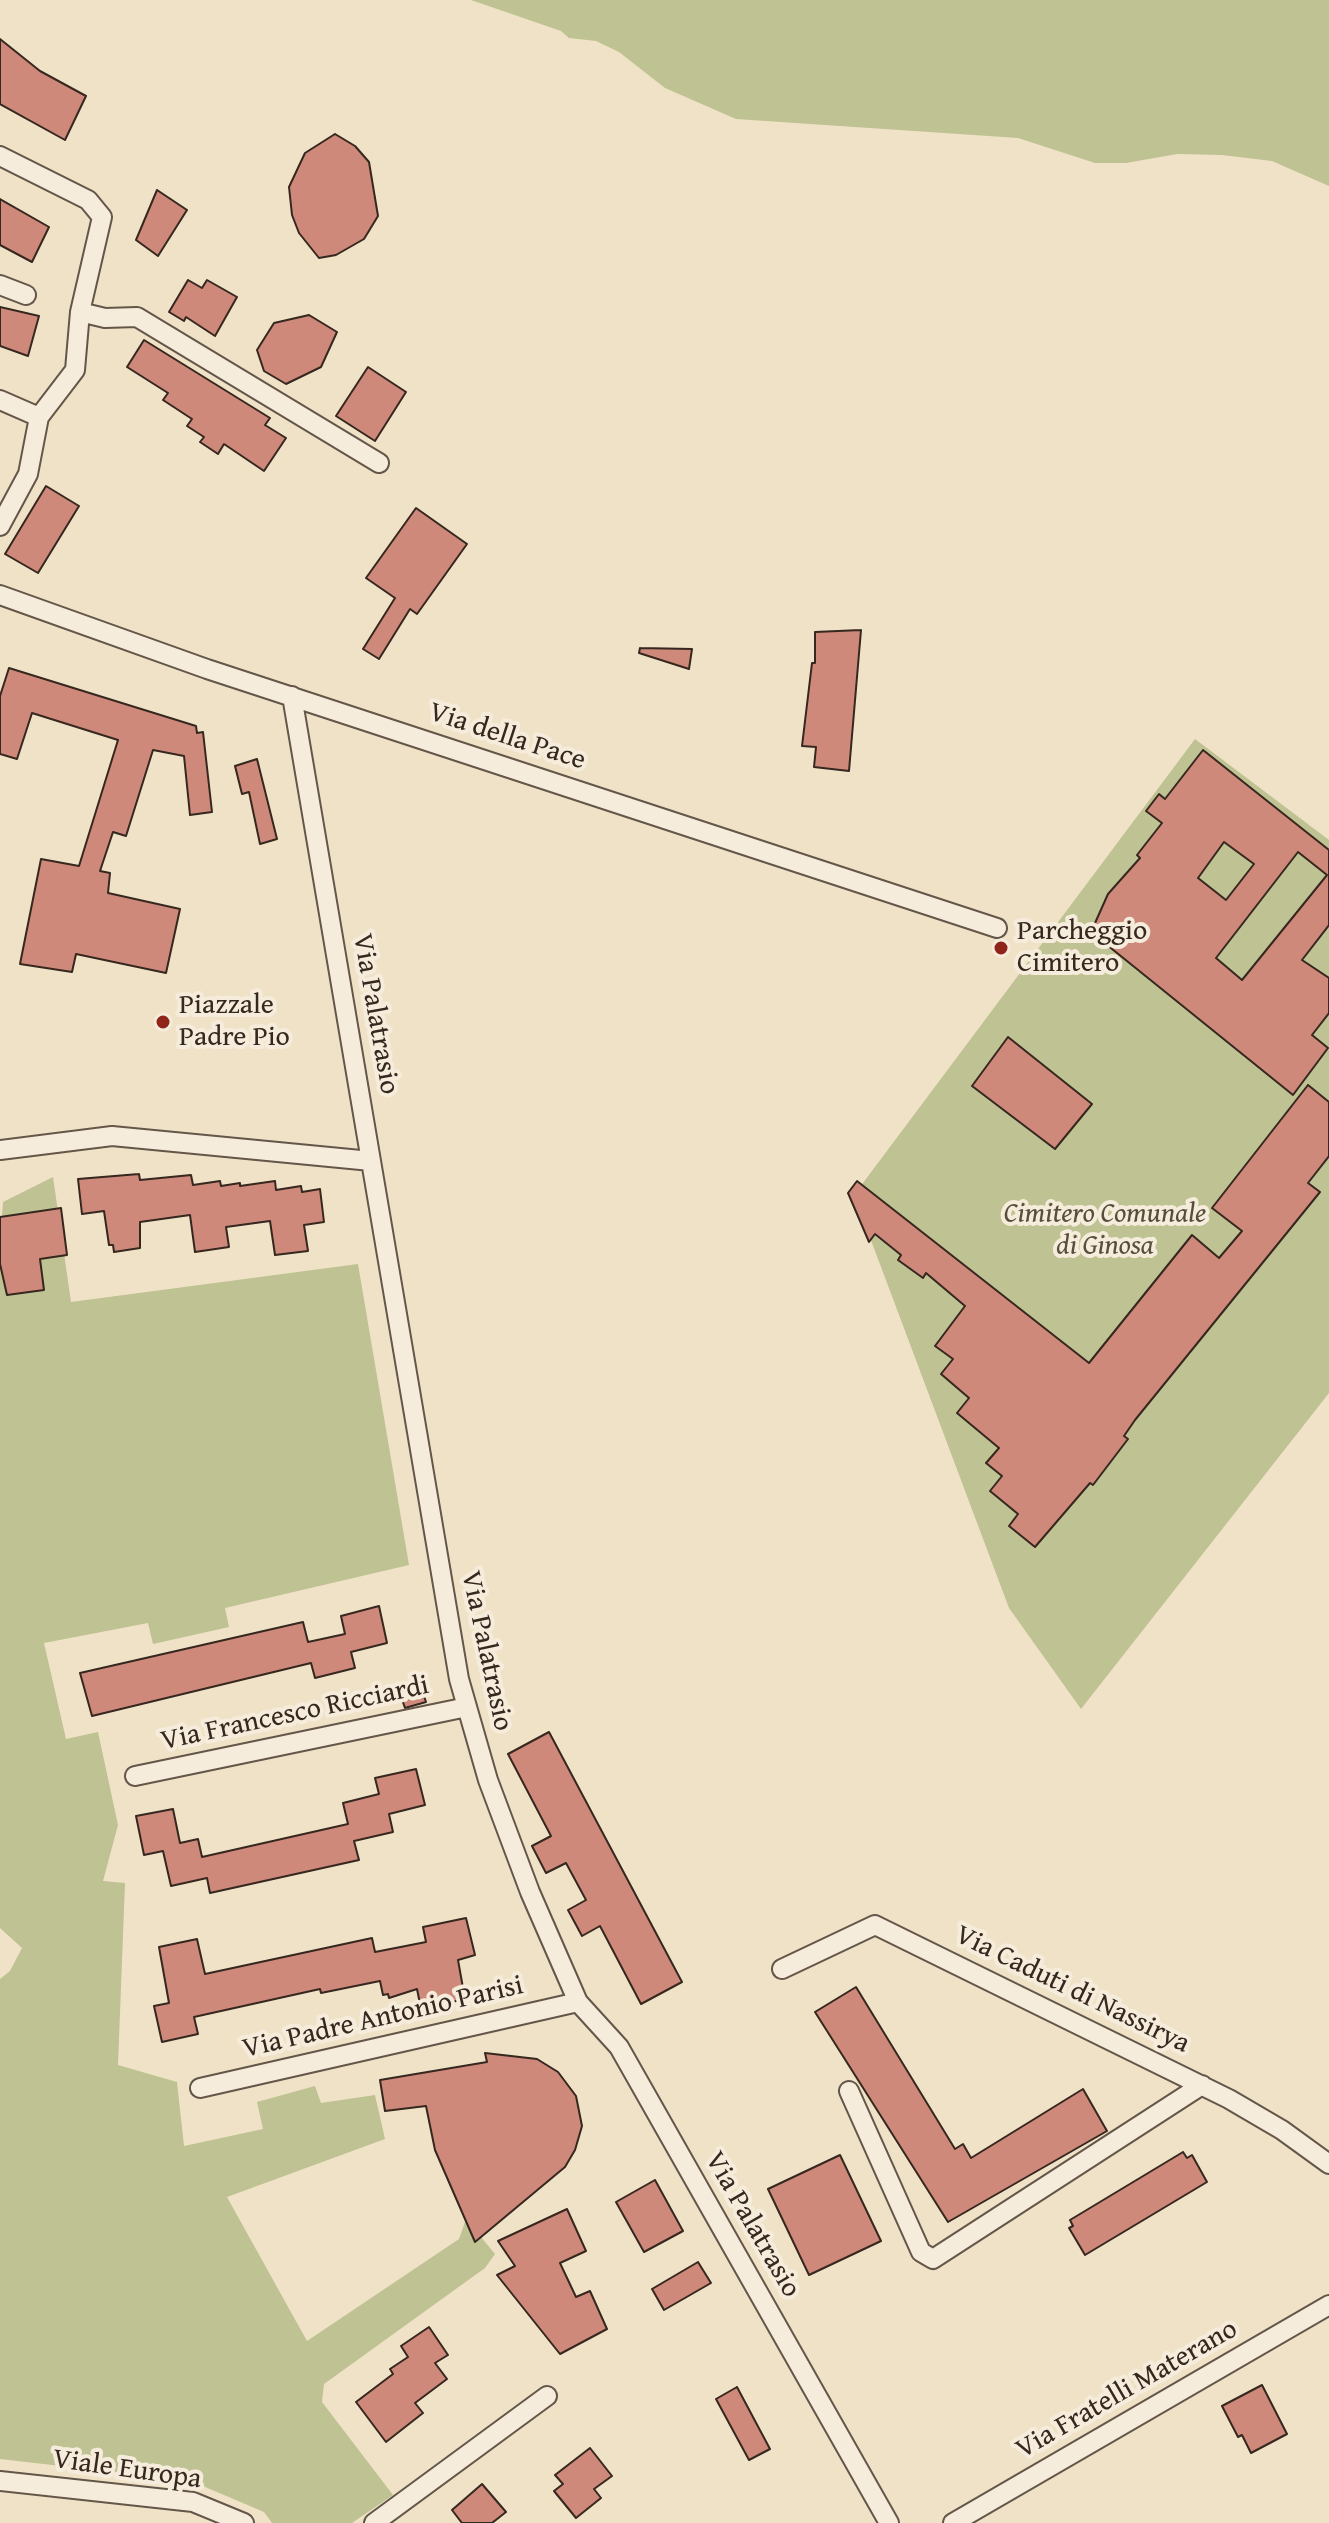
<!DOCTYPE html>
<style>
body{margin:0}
canvas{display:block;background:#f0e2c7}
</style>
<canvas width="1329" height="2523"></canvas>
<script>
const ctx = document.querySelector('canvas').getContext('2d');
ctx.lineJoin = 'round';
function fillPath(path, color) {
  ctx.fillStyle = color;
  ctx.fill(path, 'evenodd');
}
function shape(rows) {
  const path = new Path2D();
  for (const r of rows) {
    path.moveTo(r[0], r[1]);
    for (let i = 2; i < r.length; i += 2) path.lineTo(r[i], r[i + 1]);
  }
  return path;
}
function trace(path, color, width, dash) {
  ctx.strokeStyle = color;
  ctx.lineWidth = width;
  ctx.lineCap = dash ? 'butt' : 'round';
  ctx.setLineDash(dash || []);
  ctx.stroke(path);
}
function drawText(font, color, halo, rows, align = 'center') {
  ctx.font = font + ' "Gentium Book Plus",serif';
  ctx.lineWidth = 8;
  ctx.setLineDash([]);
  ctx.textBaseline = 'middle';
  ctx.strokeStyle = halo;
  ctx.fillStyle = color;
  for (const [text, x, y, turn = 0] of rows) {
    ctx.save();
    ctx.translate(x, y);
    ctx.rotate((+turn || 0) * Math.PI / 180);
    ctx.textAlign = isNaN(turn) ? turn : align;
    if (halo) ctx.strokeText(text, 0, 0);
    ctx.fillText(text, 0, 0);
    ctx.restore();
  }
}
fillPath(shape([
 [471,0,1329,0,1329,186,1272,161,1222,155,1177,154,1126,163,1095,163,1018,138,736,119,665,88,619,52,596,41,569,38,561,31],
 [1195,739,1329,840,1329,1393,1081,1709,1009,1608,854,1195],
 [53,1177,71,1302,358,1264,409,1565,225,1608,229,1627,153,1644,148,1623,44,1643,66,1739,98,1732,118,1825,103,1881,125,1883,118,2065,177,2082,184,2146,263,2129,257,2102,315,2086,321,2103,375,2095,385,2139,227,2197,307,2341,459,2239,466,2219,495,2254,485,2268,324,2384,322,2402,393,2495,352,2523,272,2523,264,2512,191,2481,0,2459,0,1979,10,1971,22,1948,0,1928,0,1247,3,1202]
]), '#bfc292');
const building = shape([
 [0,39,40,71,86,96,65,140,0,104,0,39],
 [335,134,355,146,369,162,378,216,364,239,336,255,319,258,299,233,292,215,289,187,305,153,335,134],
 [157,190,187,210,158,256,136,240,157,190],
 [0,199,49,227,32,262,0,245,0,199],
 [188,280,202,288,207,280,237,297,215,336,186,317,184,321,169,312,188,280],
 [0,307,39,316,28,356,0,346,0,307],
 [309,315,337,332,321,367,286,384,264,371,257,350,274,323,309,315],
 [144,340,270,418,265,425,286,438,264,471,224,444,218,454,200,442,204,437,187,426,192,419,163,400,168,393,127,367,144,340],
 [368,367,406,392,375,441,336,416,368,367],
 [46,486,79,506,38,573,5,554,46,486],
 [416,508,467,544,417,614,410,609,379,659,363,649,395,598,366,578,416,508],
 [861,630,849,771,814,767,816,747,802,746,812,663,815,663,815,632,861,630],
 [640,648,692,649,689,669,639,653,640,648],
 [9,668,196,726,197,733,203,732,212,812,190,815,184,756,153,750,126,836,113,832,100,871,110,873,108,893,180,909,166,973,76,954,72,972,20,964,41,859,79,866,118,740,32,713,17,759,0,754,0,696,9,668],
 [1203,750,1329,850,1329,925,1302,960,1329,978,1329,1013,1312,1035,1328,1048,1293,1095,1091,932,1108,894,1140,858,1137,855,1162,823,1146,811,1159,794,1165,799,1203,750],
 [1224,842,1254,864,1226,900,1198,878,1224,842],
 [1298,852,1327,875,1242,980,1216,958,1298,852],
 [257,759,277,839,260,844,249,792,242,794,235,766,257,759],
 [1008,1037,1092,1104,1055,1149,972,1086,1008,1037],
 [1308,1085,1329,1102,1329,1156,1308,1183,1320,1192,1135,1420,1124,1436,1128,1439,1093,1485,1090,1483,1035,1547,1009,1526,1018,1514,990,1491,1002,1476,986,1463,999,1448,957,1413,969,1398,941,1374,953,1359,935,1346,965,1306,926,1273,923,1278,898,1260,901,1255,875,1234,869,1242,848,1193,857,1181,1089,1363,1192,1235,1219,1258,1242,1231,1212,1208,1308,1085],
 [139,1174,140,1180,191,1175,193,1185,220,1181,221,1186,240,1183,240,1186,275,1181,276,1190,301,1186,302,1192,320,1189,324,1222,304,1225,308,1251,275,1255,270,1221,226,1227,229,1247,195,1252,190,1215,140,1222,140,1248,114,1252,113,1245,109,1245,104,1211,82,1214,78,1179,139,1174],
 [61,1208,67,1255,40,1259,44,1290,7,1295,0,1264,0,1217,61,1208],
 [379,1606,387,1643,351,1652,355,1668,315,1678,311,1663,92,1716,80,1673,303,1622,308,1642,345,1634,341,1616,379,1606],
 [420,1684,426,1702,405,1708,399,1691,420,1684],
 [549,1732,682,1982,641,2004,600,1926,582,1936,568,1910,586,1900,566,1863,546,1873,532,1846,551,1836,508,1754,549,1732],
 [416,1769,425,1805,389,1814,393,1832,354,1841,359,1860,210,1893,207,1878,171,1886,163,1851,144,1855,136,1816,173,1809,180,1843,198,1839,202,1857,348,1824,343,1803,379,1794,375,1778,416,1769],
 [466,1918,475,1955,458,1960,465,1999,421,2009,417,1989,389,1998,388,1994,383,1995,380,1981,321,1993,320,1989,194,2017,198,2034,162,2042,154,2006,169,2003,159,1947,197,1939,205,1974,372,1938,375,1952,426,1942,423,1927,466,1918],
 [856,1987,955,2149,963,2144,971,2158,1083,2089,1107,2131,948,2222,815,2012,856,1987],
 [485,2053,537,2059,558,2072,576,2096,582,2126,575,2150,565,2167,475,2242,435,2150,426,2106,385,2111,380,2080,487,2062,485,2053],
 [1183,2152,1187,2158,1192,2155,1207,2182,1085,2255,1069,2228,1073,2226,1070,2220,1183,2152],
 [840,2155,881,2241,809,2275,768,2189,840,2155],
 [655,2180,683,2231,644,2252,616,2202,655,2180],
 [567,2209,586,2251,560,2263,576,2297,590,2291,607,2329,560,2354,497,2275,515,2266,498,2241,567,2209],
 [698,2262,711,2283,664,2310,652,2289,698,2262],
 [429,2327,448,2355,435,2363,447,2379,415,2403,423,2413,386,2442,356,2402,393,2374,390,2369,408,2357,401,2346,429,2327],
 [1262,2385,1287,2434,1251,2453,1242,2435,1238,2437,1222,2406,1262,2385],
 [737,2387,770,2449,749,2460,716,2399,737,2387],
 [590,2448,612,2476,594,2489,601,2498,576,2518,554,2491,563,2484,555,2475,590,2448],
 [482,2484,506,2512,492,2523,462,2523,452,2510,482,2484]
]);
fillPath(building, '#ce897b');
trace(building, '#36271f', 2);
const street = shape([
 [0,156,88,200,102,217,80,312,75,370,39,417,28,474,0,526],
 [0,285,26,295],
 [80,312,105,318,137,317,379,463],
 [0,400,39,417],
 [0,595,207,669,997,928],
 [292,696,459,1679,488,1780,530,1892,578,2002,619,2047,889,2523],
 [0,1150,112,1136,371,1161],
 [135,1776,467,1707],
 [782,1969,875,1925,1229,2099,1282,2130,1329,2164],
 [200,2088,578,2002],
 [849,2091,921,2252,933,2259,1202,2085],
 [0,2481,193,2502,244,2523],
 [374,2523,547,2396],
 [953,2523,1329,2305]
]);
trace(street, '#645649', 22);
trace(street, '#f5ecdb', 18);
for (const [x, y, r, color] of [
 [1001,948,8,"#8f2418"],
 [163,1022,8,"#8f2418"]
]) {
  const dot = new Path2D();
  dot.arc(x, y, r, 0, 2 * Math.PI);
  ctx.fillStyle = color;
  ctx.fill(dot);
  trace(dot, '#f5ecdb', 3);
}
drawText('28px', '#36271f', '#f5ecdb', [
 ["Via della Pace",507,737,18],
 ["Via Palatrasio",375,1014,80],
 ["Via Palatrasio",486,1651,78],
 ["Via Francesco Ricciardi",295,1714,-12],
 ["Via Caduti di Nassirya",1072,1990,26],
 ["Via Padre Antonio Parisi",383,2018,-13],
 ["Via Palatrasio",752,2225,60],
 ["Via Fratelli Materano",1127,2390,-30],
 ["Viale Europa",127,2470,8]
]);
drawText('28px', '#36271f', '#f5ecdb', [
 ["Parcheggio",1017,932],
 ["Cimitero",1017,964],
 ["Piazzale",179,1006],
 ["Padre Pio",179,1038]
], 'left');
drawText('italic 28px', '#584e3c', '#f5ecdb', [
 ["Cimitero Comunale",1105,1215],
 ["di Ginosa",1105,1247]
]);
</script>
